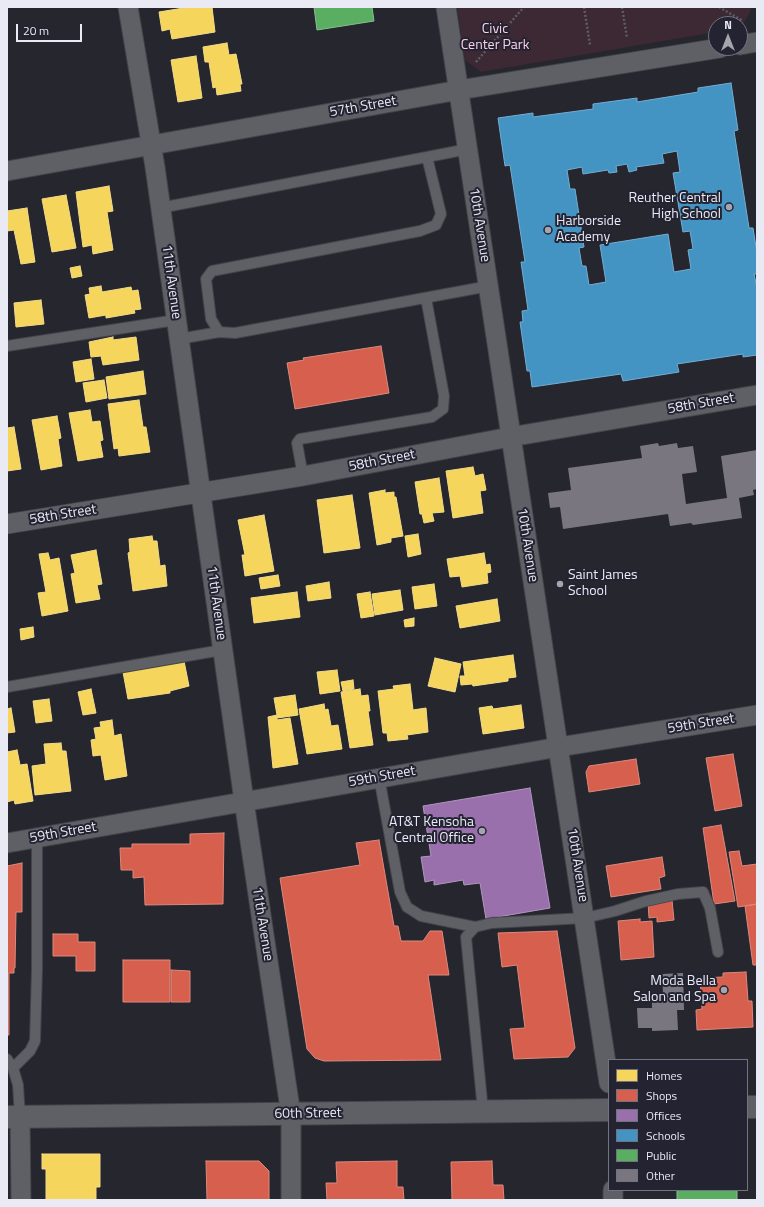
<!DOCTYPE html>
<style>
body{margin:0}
#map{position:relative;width:764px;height:1207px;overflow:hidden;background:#26262e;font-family:"Titillium Web",sans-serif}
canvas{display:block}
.frame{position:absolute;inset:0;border:8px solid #e9eaf4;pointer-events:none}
.legend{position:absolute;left:608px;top:1059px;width:140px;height:132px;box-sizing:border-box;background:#232332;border:1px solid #727380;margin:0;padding:5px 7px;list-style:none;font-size:12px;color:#e9eaf4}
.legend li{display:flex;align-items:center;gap:8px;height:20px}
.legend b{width:20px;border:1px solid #727380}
.north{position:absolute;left:708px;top:16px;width:40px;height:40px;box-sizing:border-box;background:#232332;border:1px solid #727380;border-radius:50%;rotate:0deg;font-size:11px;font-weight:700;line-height:16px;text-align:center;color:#e9eaf4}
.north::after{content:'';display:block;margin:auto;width:14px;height:18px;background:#a5a5af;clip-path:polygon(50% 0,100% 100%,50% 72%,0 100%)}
.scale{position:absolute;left:16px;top:24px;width:66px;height:18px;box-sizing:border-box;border:2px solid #e9eaf4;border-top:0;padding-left:5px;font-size:12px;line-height:14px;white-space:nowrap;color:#e9eaf4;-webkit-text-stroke:3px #232332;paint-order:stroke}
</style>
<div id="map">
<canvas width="764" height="1207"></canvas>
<div class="frame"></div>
<ul class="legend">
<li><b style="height:11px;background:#f6d55c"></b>Homes</li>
<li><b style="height:11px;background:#d6604d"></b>Shops</li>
<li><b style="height:11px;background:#9970ab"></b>Offices</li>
<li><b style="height:11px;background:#4393c3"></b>Schools</li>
<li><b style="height:11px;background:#5aae61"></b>Public</li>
<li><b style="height:11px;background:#7a7680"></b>Other</li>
</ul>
<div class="north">N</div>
<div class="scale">20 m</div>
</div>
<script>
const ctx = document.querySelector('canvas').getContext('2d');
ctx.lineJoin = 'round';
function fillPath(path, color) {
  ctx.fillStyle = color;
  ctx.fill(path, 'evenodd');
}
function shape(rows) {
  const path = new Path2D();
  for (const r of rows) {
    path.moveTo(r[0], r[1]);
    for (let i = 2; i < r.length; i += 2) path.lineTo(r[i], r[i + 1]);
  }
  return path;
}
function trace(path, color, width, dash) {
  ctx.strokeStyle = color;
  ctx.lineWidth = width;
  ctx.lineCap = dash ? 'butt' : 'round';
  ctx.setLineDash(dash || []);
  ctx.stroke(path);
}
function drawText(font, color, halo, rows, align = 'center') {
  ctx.font = font + ' "Titillium Web",sans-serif';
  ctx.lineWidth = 4;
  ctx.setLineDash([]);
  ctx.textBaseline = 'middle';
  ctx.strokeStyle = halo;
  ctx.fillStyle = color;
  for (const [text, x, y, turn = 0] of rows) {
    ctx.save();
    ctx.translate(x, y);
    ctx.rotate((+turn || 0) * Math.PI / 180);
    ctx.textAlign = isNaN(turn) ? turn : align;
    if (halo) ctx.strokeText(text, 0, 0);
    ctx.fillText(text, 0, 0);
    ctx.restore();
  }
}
fillPath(shape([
 [457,7,750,7,751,10,741,28,740,24,716,24,716,32,481,72,465,60]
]), '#3c2933');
const homes = shape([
 [190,7,212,7,215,32,172,39,170,29,162,31,159,12,190,7],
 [227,43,229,55,236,54,242,84,240,84,241,91,217,95,216,87,213,88,209,62,205,62,203,47,227,43],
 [196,56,202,98,178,102,171,60,196,56],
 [109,186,113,211,107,212,113,250,93,254,92,245,83,247,76,192,109,186],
 [66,195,76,248,52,252,42,199,66,195],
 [27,208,35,262,21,264,14,230,7,231,7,211,27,208],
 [80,266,82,276,72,278,70,268,80,266],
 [101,286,102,292,131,287,132,291,138,290,141,309,134,310,135,313,106,318,106,315,89,318,85,295,90,294,89,288,101,286],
 [41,300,44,324,16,327,14,303,41,300],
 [113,337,113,340,136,337,139,360,103,365,101,356,91,357,89,342,113,337],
 [91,359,94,379,76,382,73,362,91,359],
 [143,371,146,394,109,399,106,377,143,371],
 [104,380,107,398,86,402,83,383,104,380],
 [139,400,143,427,146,427,150,452,119,456,118,448,114,449,108,404,139,400],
 [90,410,92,422,100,421,103,440,100,441,103,457,78,461,69,413,90,410],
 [57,416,61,438,58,439,62,466,41,470,32,420,57,416],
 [14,427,21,469,7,471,7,428,14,427],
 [473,467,475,476,483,474,486,490,480,491,483,513,453,518,446,471,473,467],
 [439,478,444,512,432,513,434,521,424,523,422,514,420,514,415,482,439,478],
 [385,490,385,493,394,492,394,497,396,497,403,536,391,538,391,542,377,545,369,493,385,490],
 [352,495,360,548,324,553,317,500,352,495],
 [264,515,274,571,245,576,242,555,245,555,238,520,264,515],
 [418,534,421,554,408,557,405,536,418,534],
 [152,536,153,541,157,541,160,566,165,565,167,586,133,591,128,553,130,552,129,539,152,536],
 [96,550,102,584,97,585,100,599,76,603,71,574,75,573,71,555,96,550],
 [48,553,50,560,59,558,68,611,42,616,38,593,46,592,39,554,48,553],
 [484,553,486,565,490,564,491,572,487,573,488,583,462,587,460,576,450,577,447,559,484,553],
 [278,575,280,586,261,589,259,578,278,575],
 [329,582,331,598,308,601,306,586,329,582],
 [434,584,437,606,415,609,412,587,434,584],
 [400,590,403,610,375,615,372,594,400,590],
 [297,592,300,617,254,623,251,598,297,592],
 [370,592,374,616,361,618,357,594,370,592],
 [497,599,500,621,460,628,456,606,497,599],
 [414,618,414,626,405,627,404,620,414,618],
 [33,627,34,637,21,640,20,629,33,627],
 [513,655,516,677,508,678,508,681,473,686,472,684,461,685,460,676,465,676,463,662,513,655],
 [435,658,461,664,455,692,428,686,435,658],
 [184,661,189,686,170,691,170,693,128,699,123,672,184,661],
 [337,670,340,691,320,694,317,672,337,670],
 [353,680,354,689,343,691,341,682,353,680],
 [410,684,413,710,426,708,428,732,407,735,408,739,388,741,387,733,383,733,378,691,394,689,393,686,410,684],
 [91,689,96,713,83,715,78,692,91,689],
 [360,689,361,696,368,695,370,711,368,711,373,745,350,748,341,692,360,689],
 [295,695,298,715,277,718,277,720,290,718,298,764,273,768,268,717,277,715,274,698,295,695],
 [49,699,52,721,36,723,33,701,49,699],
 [324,704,325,710,328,709,331,726,338,725,342,749,307,754,299,709,324,704],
 [521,705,524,728,483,734,479,708,492,706,493,709,521,705],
 [11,708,15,732,7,733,7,709,11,708],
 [112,720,114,736,121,734,127,776,105,780,101,755,93,756,91,740,96,739,94,728,101,727,100,722,112,720],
 [61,743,62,751,66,751,71,791,35,795,32,766,46,764,44,744,61,743],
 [17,750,20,765,27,764,33,801,15,804,14,800,7,802,7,752,17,750],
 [42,1154,100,1154,100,1187,96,1187,96,1200,46,1200,46,1169,42,1169,42,1154]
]);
fillPath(homes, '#f6d55c');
trace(homes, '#f2db8a', 1);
const shops = shape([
 [381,346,389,393,295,409,287,363,304,360,303,358,381,346],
 [733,754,742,806,715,811,706,758,733,754],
 [636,759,640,784,589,792,586,772,589,766,636,759],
 [721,825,735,901,714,904,703,828,721,825],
 [224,833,223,904,145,905,144,877,133,878,133,870,121,870,120,848,132,848,132,844,190,844,190,834,224,833],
 [379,840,394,926,398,926,401,941,423,941,430,931,442,931,449,975,428,975,441,1060,324,1061,315,1058,307,1049,280,878,360,865,356,843,379,840],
 [739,851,742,866,757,864,757,904,738,907,729,852,739,851],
 [662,857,665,876,659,878,661,889,611,897,606,866,662,857],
 [22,863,22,912,16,912,15,968,14,968,14,973,9,973,9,1035,7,1035,7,866,22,863],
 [672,900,674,920,657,922,657,917,649,918,648,902,672,900],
 [757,904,757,965,753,965,745,906,757,904],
 [640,919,640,922,652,921,654,957,621,960,618,921,640,919],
 [557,931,575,1048,568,1057,514,1059,510,1029,525,1028,517,965,502,967,498,933,557,931],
 [53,934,78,934,78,942,95,942,95,971,76,971,76,956,53,956,53,934],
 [123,960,170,960,170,1002,123,1002,123,960],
 [171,970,190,971,190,1002,171,1002,171,970],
 [746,972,748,1001,752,1001,753,1027,697,1030,696,1010,702,1009,700,978,723,977,723,973,746,972],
 [206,1161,259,1161,269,1171,269,1200,207,1200,206,1161],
 [397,1161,397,1187,403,1187,404,1200,327,1200,326,1183,337,1183,336,1162,397,1161],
 [492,1161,493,1185,503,1185,504,1200,452,1200,451,1162,492,1161]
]);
fillPath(shops, '#d6604d');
trace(shops, '#dc897f', 1);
const offices = shape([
 [530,788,550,908,486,919,480,883,464,885,463,880,434,885,434,880,425,882,421,857,431,856,423,806,530,788]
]);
fillPath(offices, '#9970ab');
trace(offices, '#b195c1', 1);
const schools = shape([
 [731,83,738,130,734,131,749,228,753,228,757,253,757,274,754,274,757,288,757,355,743,357,743,354,677,364,679,372,623,381,621,374,532,387,530,371,527,371,520,322,523,322,522,311,528,310,521,262,525,262,510,165,505,166,498,118,533,113,533,117,593,109,593,104,637,98,637,102,698,92,698,88,731,83],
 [677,151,680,172,673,173,683,232,690,231,693,249,688,250,691,269,674,272,668,234,600,245,606,282,589,285,586,266,582,266,579,248,584,247,575,189,570,189,567,170,582,167,583,174,608,170,609,173,617,172,616,166,627,164,629,172,637,170,636,167,664,163,662,154,677,151]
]);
fillPath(schools, '#4393c3');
trace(schools, '#75add2', 1);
const public = shape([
 [314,7,372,7,374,21,317,30,314,7],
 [677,1190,737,1190,737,1200,677,1200,677,1190]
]);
fillPath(public, '#5aae61');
trace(public, '#85c08d', 1);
fillPath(shape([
 [658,443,659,446,677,443,678,448,693,446,697,472,682,474,686,504,727,498,721,456,757,450,757,489,753,490,754,495,739,498,742,518,693,525,691,523,670,526,668,514,563,529,560,507,550,508,548,493,571,490,568,468,642,458,640,446],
 [683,973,684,1010,677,1010,678,1030,652,1031,652,1028,638,1028,637,1008,652,1008,652,994,663,993,662,974]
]), '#7a7680');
const lane = shape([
 [427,157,468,149],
 [160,208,427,157,441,214,436,225,420,231,212,271,206,279,211,319,219,332,235,333,489,286],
 [179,339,219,332],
 [7,346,176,320],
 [303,476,297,443,300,439,432,417,443,409,444,396,426,298],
 [7,687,222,650],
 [379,777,400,892,407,907,421,916,475,927],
 [7,1059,13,1068,18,1085,20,1117],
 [13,1068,30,1051,35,1041,37,969,37,838],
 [483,1111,466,937,475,927,492,923,585,918,615,911,646,901,678,894,703,892,710,908,718,952]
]);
const street = shape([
 [128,7,155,167,244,801,291,1115,291,1200],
 [446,7,609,1083],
 [740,45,757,42],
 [7,171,459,90,720,48],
 [7,524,303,476,510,437,757,395],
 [7,843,559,747,757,715],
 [20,1117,21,1200],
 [613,1200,613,1190]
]);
const secondary = shape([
 [747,1107,757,1107],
 [7,1117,609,1110]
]);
trace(lane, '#43444a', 12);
trace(street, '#43444a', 21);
trace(secondary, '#43444a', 24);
trace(shape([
 [584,7,590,45],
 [622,7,627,38],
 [719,7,743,21],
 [476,62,524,7]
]), '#5d5d64', 2.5, [2, 2]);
trace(lane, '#5f6066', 10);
trace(street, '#5f6066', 19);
trace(secondary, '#5f6066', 22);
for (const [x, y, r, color] of [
 [729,207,4,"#a5a5af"],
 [548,230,4,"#a5a5af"],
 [560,584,4,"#a5a5af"],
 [482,831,4,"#a5a5af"],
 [724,990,4,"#a5a5af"]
]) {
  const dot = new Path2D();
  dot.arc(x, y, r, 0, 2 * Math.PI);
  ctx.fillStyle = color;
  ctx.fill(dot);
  trace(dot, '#232332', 1.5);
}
drawText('14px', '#fdcee4', '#232332', [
 ["Civic",495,30],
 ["Center Park",495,46]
]);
drawText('14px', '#e9eaf4', '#232332', [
 ["57th Street",363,107,-10],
 ["10th Avenue",479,225,81],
 ["11th Avenue",171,282,82],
 ["58th Street",701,404,-10],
 ["58th Street",382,461,-11],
 ["58th Street",63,515,-9],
 ["10th Avenue",527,545,81],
 ["11th Avenue",216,603,82],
 ["59th Street",701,724,-9],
 ["59th Street",382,777,-10],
 ["59th Street",63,833,-10],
 ["10th Avenue",577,865,81],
 ["11th Avenue",262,924,81],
 ["60th Street",308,1114,-1]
]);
drawText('14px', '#e9eaf4', '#232332', [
 ["Reuther Central",721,199],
 ["High School",721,215],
 ["Harborside",556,222,"left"],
 ["Academy",556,238,"left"],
 ["Saint James",568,576,"left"],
 ["School",568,592,"left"],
 ["AT&T Kensoha",474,823],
 ["Central Office",474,839],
 ["Moda Bella",716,982],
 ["Salon and Spa",716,998]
], 'right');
</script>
